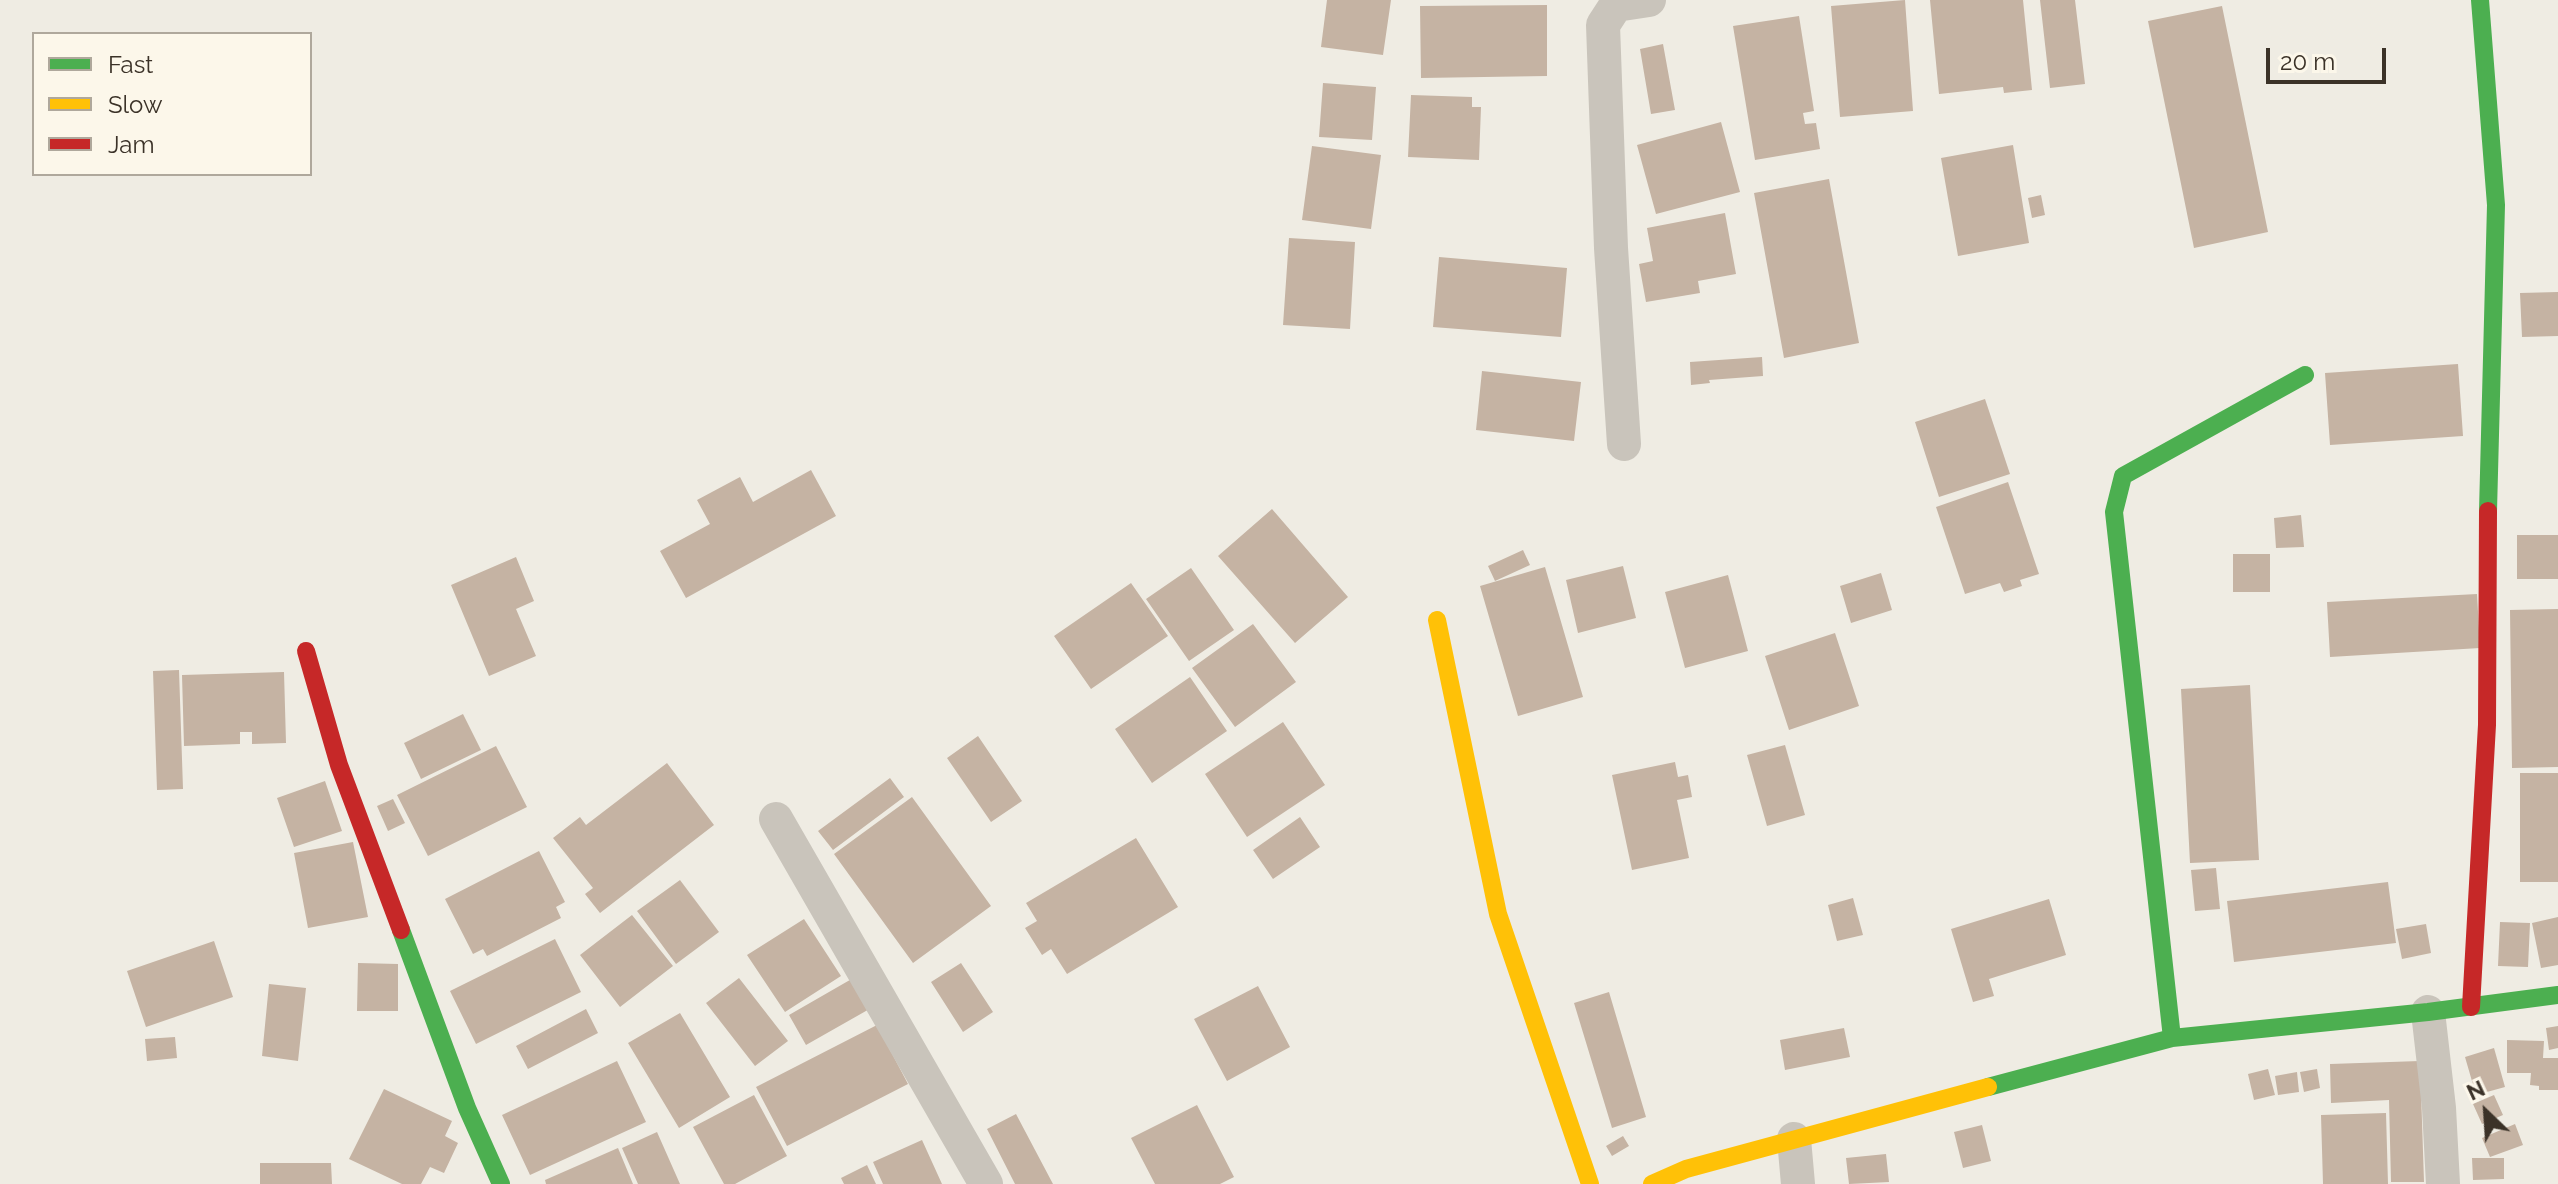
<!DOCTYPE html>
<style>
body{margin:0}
#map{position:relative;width:2558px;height:1184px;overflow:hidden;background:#efece3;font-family:Raleway,sans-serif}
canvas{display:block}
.legend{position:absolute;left:32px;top:32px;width:280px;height:144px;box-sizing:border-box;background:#fcf7ea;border:2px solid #afa89c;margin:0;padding:10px 14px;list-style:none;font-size:24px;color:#3b3228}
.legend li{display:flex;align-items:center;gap:16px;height:40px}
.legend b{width:40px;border:2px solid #afa89c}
.north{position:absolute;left:2446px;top:1072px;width:80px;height:80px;-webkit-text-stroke:6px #fcf7ea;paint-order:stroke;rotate:335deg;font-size:22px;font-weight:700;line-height:32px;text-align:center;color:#3b3228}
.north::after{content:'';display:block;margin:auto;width:28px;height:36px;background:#3b3228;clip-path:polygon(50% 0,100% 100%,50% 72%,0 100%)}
.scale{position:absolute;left:2266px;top:48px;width:120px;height:36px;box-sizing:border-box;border:4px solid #3b3228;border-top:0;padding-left:10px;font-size:24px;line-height:28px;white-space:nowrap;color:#3b3228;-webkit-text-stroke:6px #fcf7ea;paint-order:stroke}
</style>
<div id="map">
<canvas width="2558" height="1184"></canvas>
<ul class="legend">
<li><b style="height:10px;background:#4caf50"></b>Fast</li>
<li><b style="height:10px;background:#ffc107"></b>Slow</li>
<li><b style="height:10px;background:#c62828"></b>Jam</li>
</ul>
<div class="north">N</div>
<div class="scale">20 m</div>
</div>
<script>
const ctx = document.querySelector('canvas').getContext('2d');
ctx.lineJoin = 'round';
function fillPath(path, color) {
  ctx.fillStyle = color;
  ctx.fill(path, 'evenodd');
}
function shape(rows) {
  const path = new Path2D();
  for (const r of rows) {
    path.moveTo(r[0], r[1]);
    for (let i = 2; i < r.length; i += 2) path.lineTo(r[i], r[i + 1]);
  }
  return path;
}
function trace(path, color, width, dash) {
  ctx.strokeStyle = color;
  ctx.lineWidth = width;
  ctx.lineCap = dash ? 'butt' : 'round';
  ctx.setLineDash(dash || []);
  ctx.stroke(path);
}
fillPath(shape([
 [1327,0,1391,0,1383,55,1321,47],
 [1905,0,1913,111,1840,117,1831,6],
 [1930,0,2023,0,2032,90,2004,93,2003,87,1939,94],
 [2040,0,2075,0,2085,84,2050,88],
 [1547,5,1547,76,1421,78,1420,6],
 [2222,6,2268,232,2194,248,2148,21],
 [1799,16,1814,111,1803,113,1805,124,1816,123,1820,149,1755,160,1733,26],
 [1663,44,1675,110,1651,114,1640,49],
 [1323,83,1376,87,1372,140,1319,137],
 [1411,95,1472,97,1472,107,1481,107,1479,160,1408,157],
 [1721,122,1740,192,1656,214,1637,145],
 [2013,145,2029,243,1958,256,1941,158],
 [1312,146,1381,155,1371,229,1302,220],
 [1829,179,1859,343,1784,358,1754,193],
 [2041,195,2045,215,2032,218,2028,198],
 [1725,213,1736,274,1698,281,1700,293,1646,302,1639,264,1653,261,1647,228],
 [1289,238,1355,242,1350,329,1283,325],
 [1439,257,1567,268,1561,337,1433,327],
 [2558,292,2558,336,2522,337,2520,293],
 [1762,357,1763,376,1709,380,1710,383,1691,385,1690,362],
 [2458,364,2463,436,2330,445,2325,373],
 [1482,371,1581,382,1574,441,1476,430],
 [1985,399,2010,474,1939,497,1915,422],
 [811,470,836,516,686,598,660,551,710,524,697,500,740,477,753,502],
 [2008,482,2039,574,2020,580,2022,586,2004,592,2000,583,1965,594,1936,507],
 [1272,509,1348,597,1295,643,1218,556],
 [2301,515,2304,547,2276,548,2274,518],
 [2517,535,2558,535,2558,579,2517,579],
 [1523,550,1530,565,1495,581,1488,566],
 [2233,554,2270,554,2270,592,2233,592],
 [516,557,534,601,516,609,536,656,489,676,451,585],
 [1623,566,1636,618,1578,633,1566,580],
 [1545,567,1583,697,1518,716,1480,586],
 [1191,568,1234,630,1189,661,1146,599],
 [1881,573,1892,610,1851,623,1840,586],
 [1728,575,1748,651,1685,668,1665,592],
 [1131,583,1168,636,1091,689,1054,636],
 [2477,594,2480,648,2330,657,2327,602],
 [2558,609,2558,767,2512,768,2510,610],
 [1253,624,1296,682,1235,727,1192,668],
 [1835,633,1859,706,1789,730,1765,656],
 [179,670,183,789,157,790,153,671],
 [284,672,286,743,252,744,252,732,240,732,240,744,184,746,182,675],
 [1190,677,1227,731,1152,783,1115,729],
 [2250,685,2259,860,2190,863,2181,689],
 [463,714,481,750,421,779,404,743],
 [1283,722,1325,785,1247,837,1205,774],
 [978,736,1022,801,991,822,947,758],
 [1785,745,1805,815,1767,826,1747,755],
 [496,746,527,807,428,856,397,795],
 [1675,762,1678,777,1688,775,1692,797,1677,800,1689,858,1632,870,1612,775],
 [667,763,714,825,600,913,585,894,593,888,553,838,580,817,586,825],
 [2520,773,2558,773,2558,882,2520,882],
 [890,778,904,797,833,850,818,831],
 [325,781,342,831,294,847,277,798],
 [912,797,991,906,913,963,834,854],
 [393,799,405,823,388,831,377,806],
 [1300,817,1320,847,1273,879,1253,850],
 [1136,838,1178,907,1067,974,1051,949,1042,955,1025,928,1037,921,1026,903],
 [353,842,368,917,308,928,294,853],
 [539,851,565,902,556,907,561,918,487,956,483,949,473,954,445,899],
 [2216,868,2220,909,2195,911,2191,870],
 [680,880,719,932,676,964,637,911],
 [2388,882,2396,943,2234,962,2227,901],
 [1853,898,1863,935,1837,941,1828,905],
 [2049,899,2066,955,1989,979,1994,996,1973,1002,1951,929],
 [632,915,673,966,620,1007,580,955],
 [2558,917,2558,965,2541,968,2532,923],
 [804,919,841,976,785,1012,747,955],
 [2500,922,2530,923,2528,967,2498,966],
 [2426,924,2431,953,2402,959,2396,929],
 [555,939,581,992,476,1044,450,991],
 [214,941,233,997,146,1027,127,971],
 [358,963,398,964,398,1011,357,1011],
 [961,963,993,1012,963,1032,931,982],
 [862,973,880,1003,806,1045,789,1015],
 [739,978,788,1041,755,1066,706,1003],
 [269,984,306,988,298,1061,262,1056],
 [1258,986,1290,1047,1227,1081,1194,1019],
 [1609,992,1646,1117,1612,1128,1574,1003],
 [586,1009,598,1033,528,1069,516,1046],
 [680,1013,730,1097,679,1128,628,1043],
 [877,1025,908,1084,787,1146,756,1087],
 [2558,1026,2558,1048,2549,1050,2546,1028],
 [1844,1028,1850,1057,1785,1070,1780,1040],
 [175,1037,177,1058,147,1061,145,1039],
 [2507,1040,2544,1041,2543,1058,2558,1058,2558,1090,2539,1090,2539,1086,2530,1085,2531,1073,2507,1073],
 [2494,1048,2505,1087,2476,1095,2465,1057],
 [617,1061,646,1122,530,1175,502,1115],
 [2420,1061,2424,1182,2391,1182,2389,1100,2331,1103,2330,1064],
 [2268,1069,2275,1095,2254,1100,2248,1074],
 [2317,1069,2320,1088,2304,1092,2300,1072],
 [2297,1072,2299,1092,2278,1095,2275,1076],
 [384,1089,452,1121,445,1136,458,1143,444,1173,430,1167,421,1184,402,1184,349,1159],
 [754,1095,787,1156,735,1184,724,1184,693,1127],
 [2494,1095,2503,1115,2482,1124,2473,1104],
 [1197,1105,1234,1177,1220,1184,1155,1184,1131,1138],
 [2386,1113,2388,1184,2323,1184,2321,1115],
 [1016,1114,1053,1184,1015,1184,987,1129],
 [2515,1124,2523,1145,2490,1157,2482,1138],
 [1982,1125,1991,1161,1963,1168,1954,1132],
 [657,1132,680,1184,638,1184,622,1148],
 [1623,1136,1629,1146,1612,1156,1606,1146],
 [922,1140,942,1184,883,1184,873,1162],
 [618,1148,633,1184,546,1184,545,1180],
 [1886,1154,1889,1182,1849,1184,1846,1158],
 [2472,1158,2504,1158,2504,1179,2473,1180],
 [260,1163,331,1163,332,1184,260,1184],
 [867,1165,876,1184,844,1184,841,1178]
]), '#c5b3a3');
trace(shape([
 [1624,444,1611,248,1603,25,1616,5,1649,0],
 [776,819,986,1184],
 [2428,1012,2439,1108,2443,1184],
 [1794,1139,1798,1184]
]), '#c9c4bb', 34);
trace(shape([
 [2480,0,2496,205,2488,511],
 [401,930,467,1108,501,1184],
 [2172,1038,2114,512,2123,476,2305,375],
 [1988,1087,2172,1038,2428,1012,2558,995]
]), '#4caf50', 18);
trace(shape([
 [1437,620,1498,914,1590,1184],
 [1652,1184,1686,1169,1988,1087]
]), '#ffc107', 18);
trace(shape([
 [306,651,339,765,401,930],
 [2471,1007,2487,725,2488,511]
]), '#c62828', 18);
</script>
